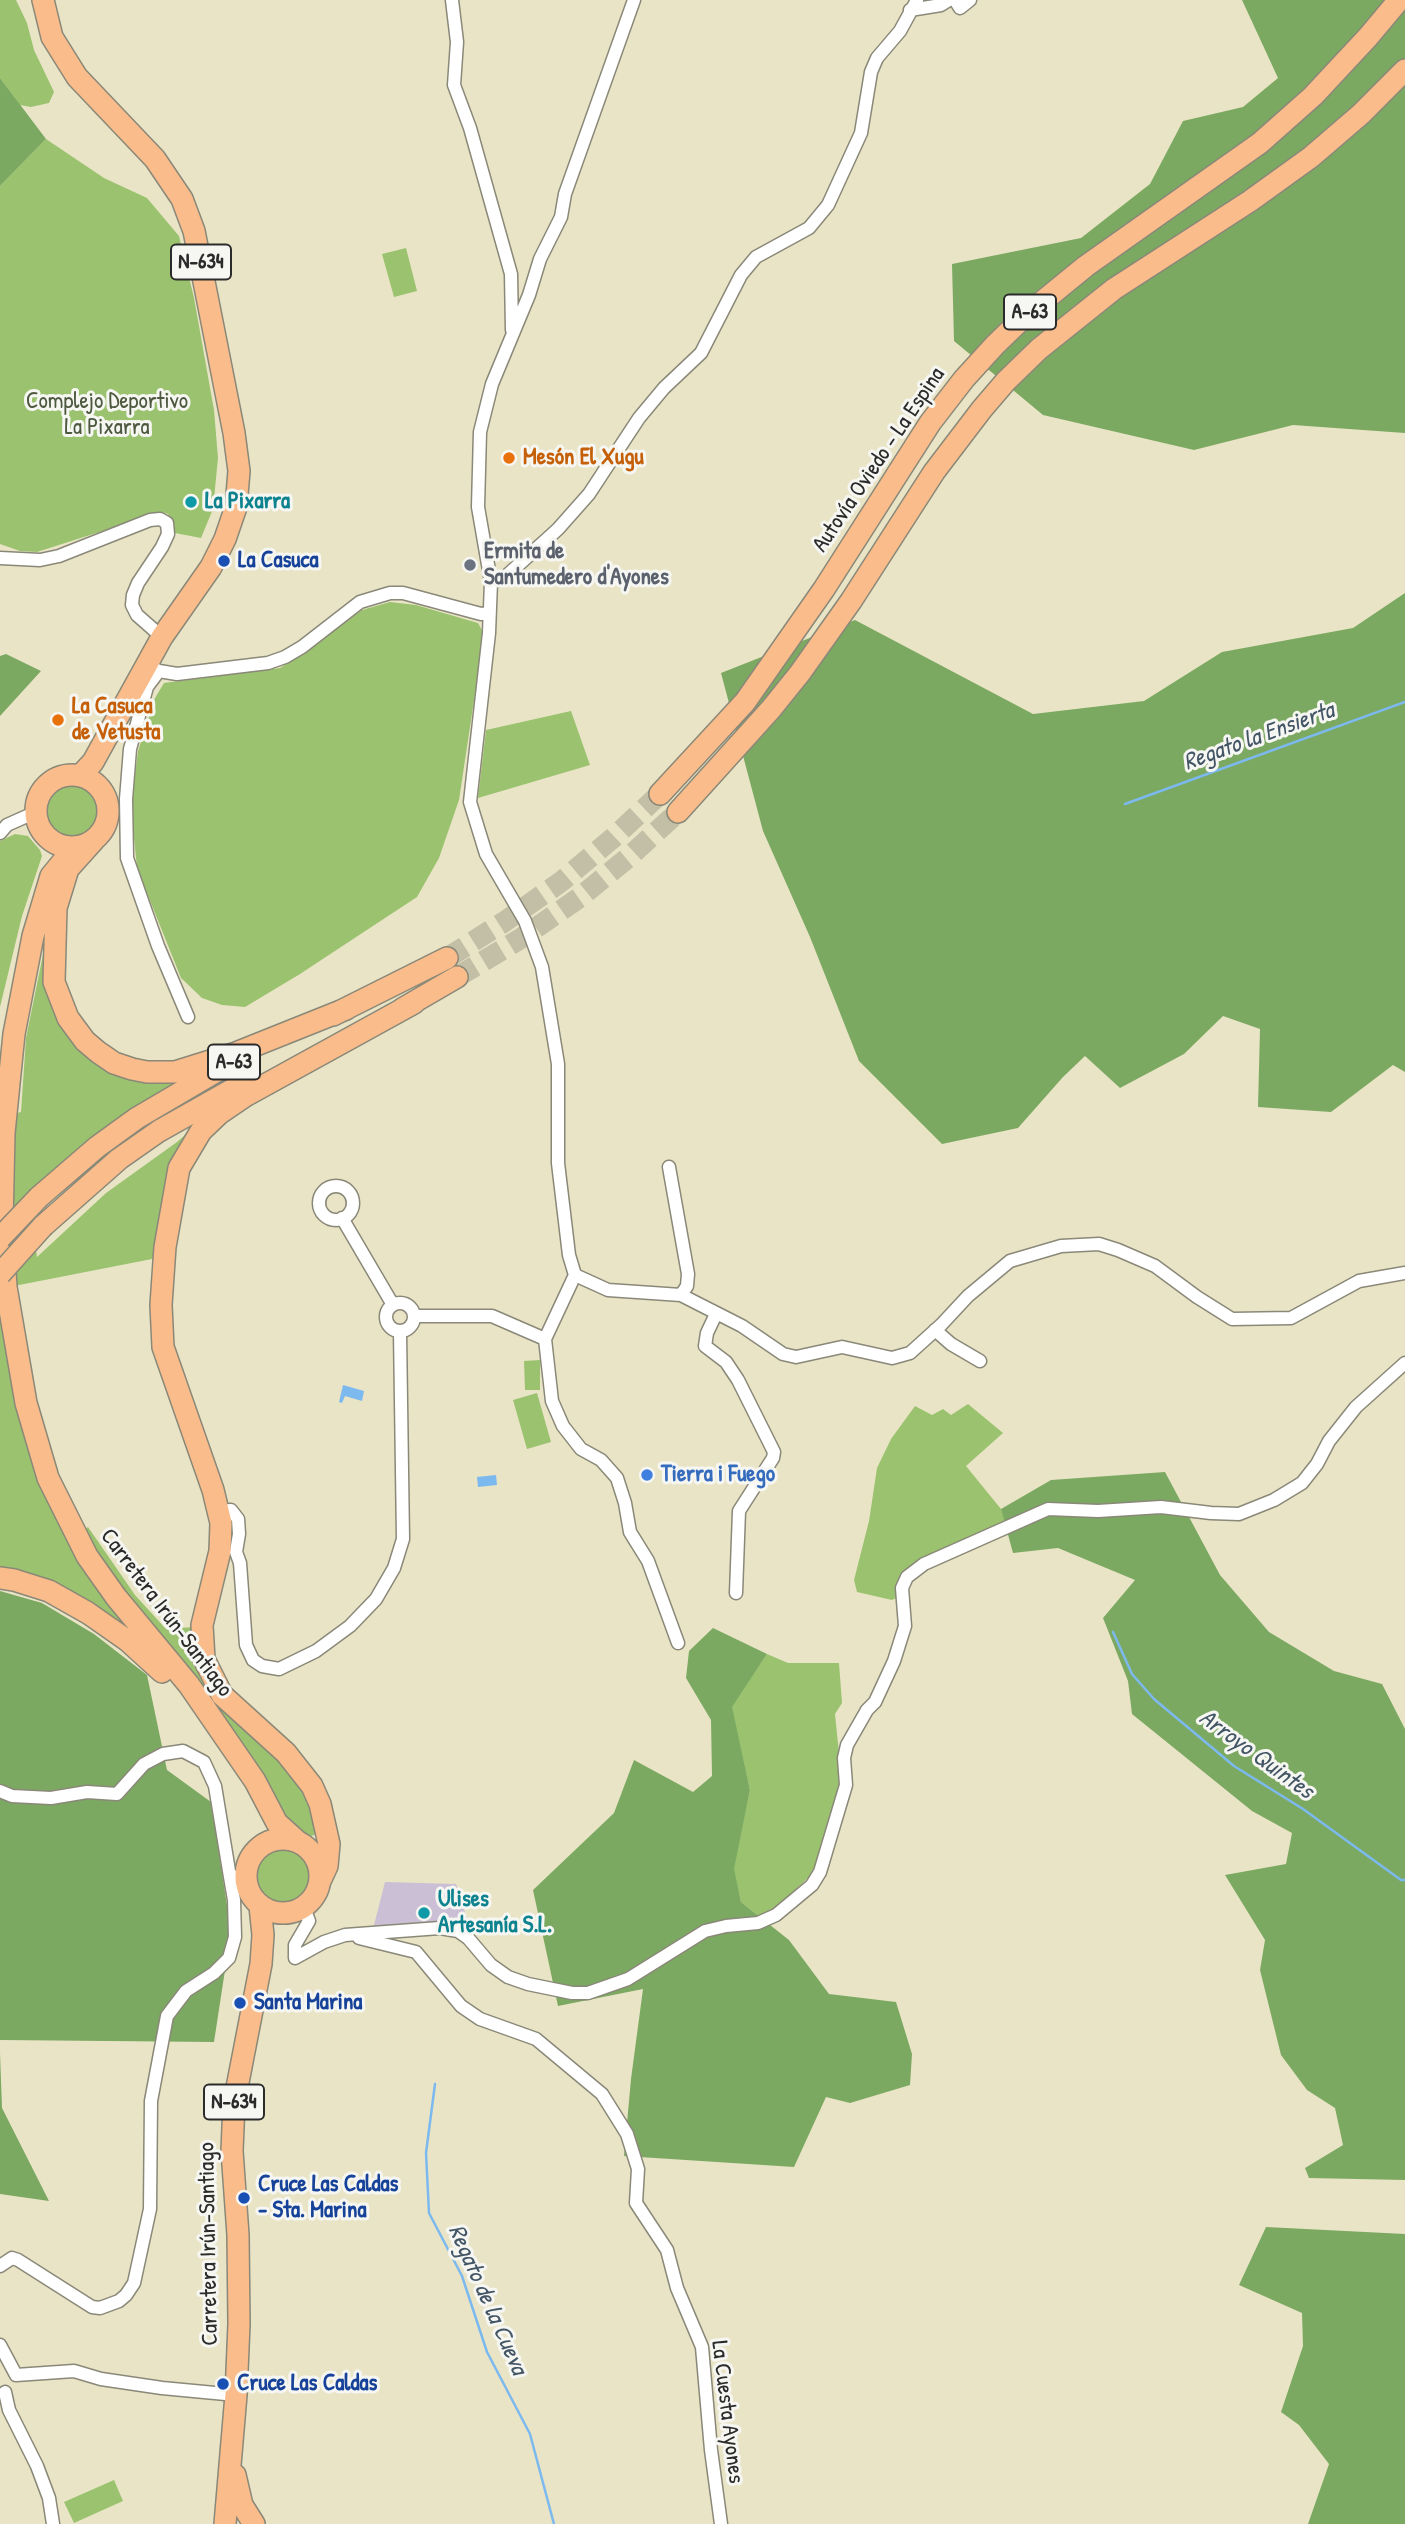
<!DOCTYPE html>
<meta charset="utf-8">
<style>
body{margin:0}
canvas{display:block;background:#e9e4c6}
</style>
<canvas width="1405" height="2524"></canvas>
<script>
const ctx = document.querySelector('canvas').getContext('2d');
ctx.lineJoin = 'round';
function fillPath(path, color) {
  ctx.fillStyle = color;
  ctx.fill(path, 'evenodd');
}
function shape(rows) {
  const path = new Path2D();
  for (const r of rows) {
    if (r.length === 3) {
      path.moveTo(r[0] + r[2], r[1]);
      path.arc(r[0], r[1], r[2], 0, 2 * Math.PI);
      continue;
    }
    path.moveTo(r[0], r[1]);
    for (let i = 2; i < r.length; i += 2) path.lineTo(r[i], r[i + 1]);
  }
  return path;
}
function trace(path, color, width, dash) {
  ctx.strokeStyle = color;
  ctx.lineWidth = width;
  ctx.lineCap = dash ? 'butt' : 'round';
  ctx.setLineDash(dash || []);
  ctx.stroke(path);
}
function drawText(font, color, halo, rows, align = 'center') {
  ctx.font = font + ' "Patrick Hand",sans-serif';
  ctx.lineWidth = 6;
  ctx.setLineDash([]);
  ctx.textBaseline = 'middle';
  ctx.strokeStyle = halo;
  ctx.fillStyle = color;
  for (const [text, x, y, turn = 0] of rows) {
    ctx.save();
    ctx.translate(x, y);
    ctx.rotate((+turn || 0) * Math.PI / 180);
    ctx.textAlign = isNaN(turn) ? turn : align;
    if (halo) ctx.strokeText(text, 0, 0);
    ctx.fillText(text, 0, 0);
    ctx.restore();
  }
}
fillPath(shape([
 [385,1882,456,1884,470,1928,466,1934,373,1929]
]), '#cbbfd5');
fillPath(shape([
 [0,0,16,0,27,23,34,50,54,92,49,103,31,107,20,105,0,78],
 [46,139,104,178,147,198,179,236,194,298,214,410,218,458,213,509,201,538,175,533,168,514,162,512,37,552,20,551,0,544,0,186],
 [406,248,417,291,394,297,382,254],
 [390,602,416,605,478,623,484,634,459,800,439,858,417,897,300,974,245,1007,222,1005,202,998,181,978,137,868,131,807,138,751,155,698,164,683,280,668,300,655,362,610],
 [571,711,590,765,478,798,486,730],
 [72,813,29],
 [15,834,28,836,40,850,42,856,22,916,0,1007,0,841],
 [47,935,72,1037,183,1080,115,1122,84,1144,31,1192,36,1222,33,1226,37,1257,106,1193,177,1142,198,1124,152,1259,14,1286,13,1114,21,1112,26,1038],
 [0,1307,25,1432,150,1653,0,1573],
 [540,1360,540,1390,525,1390,524,1361],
 [537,1393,551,1442,527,1449,513,1400],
 [968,1404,1003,1433,966,1466,1001,1509,1005,1522,908,1568,900,1583,896,1598,892,1600,857,1592,854,1580,869,1521,877,1468,891,1439,915,1406,932,1415,943,1409,951,1415],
 [88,1527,135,1595,166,1629,194,1627,193,1644,293,1773,311,1803,316,1832,314,1835,306,1838,285,1822,245,1748,225,1718,131,1604,82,1531],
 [767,1654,788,1663,839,1663,842,1703,835,1714,842,1782,823,1849,812,1874,779,1905,760,1917,741,1902,733,1869,750,1790,731,1707],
 [282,1877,30],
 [114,2480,123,2501,74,2523,64,2502]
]), '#9bc36f');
fillPath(shape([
 [1242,0,1405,0,1405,433,1293,425,1194,450,1043,415,954,341,952,264,1081,238,1150,184,1183,121,1243,107,1278,78],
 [0,78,46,139,0,186],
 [1405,593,1405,1072,1393,1065,1331,1112,1258,1107,1260,1029,1223,1016,1184,1054,1120,1088,1085,1056,1063,1077,1018,1128,942,1144,859,1061,810,937,763,831,721,673,855,620,1033,714,1144,701,1222,652,1353,628],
 [6,654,41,671,0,716,0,656],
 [1165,1472,1220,1575,1269,1632,1334,1671,1382,1684,1405,1729,1405,2180,1309,2178,1305,2168,1343,2145,1335,2108,1307,2090,1281,2055,1260,1970,1265,1940,1225,1875,1286,1864,1292,1833,1252,1811,1132,1714,1128,1681,1103,1618,1135,1580,1058,1548,1013,1553,1001,1509,1051,1480],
 [0,1591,42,1603,94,1634,147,1675,167,1770,211,1802,231,1931,214,2042,0,2040],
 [713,1628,767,1654,732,1707,750,1790,734,1869,741,1902,789,1940,829,1994,896,2002,912,2054,910,2085,850,2103,826,2097,794,2167,624,2156,631,2079,643,1989,558,2006,533,1890,614,1813,634,1760,693,1792,712,1776,711,1720,686,1678,689,1651],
 [0,2053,2,2108,49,2201,0,2194],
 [1266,2227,1405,2234,1405,2524,1308,2524,1329,2464,1299,2425,1281,2412,1303,2346,1302,2313,1239,2285]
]), '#7ca962');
fillPath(shape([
 [343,1385,364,1391,362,1401,345,1396,342,1403,339,1402],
 [496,1475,497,1485,478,1487,477,1477]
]), '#7cb9ef');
trace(shape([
 [1125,804,1405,702],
 [1113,1632,1132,1674,1154,1699,1234,1766,1303,1809,1401,1880,1405,1880],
 [435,2084,426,2153,429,2213,462,2276,487,2352,530,2434,554,2524]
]), '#7cb9ef', 2.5);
trace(shape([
 [447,958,504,922,562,881,614,837,660,794],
 [457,977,520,939,579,898,630,856,678,812]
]), '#c3bfa7', 21, [21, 10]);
const street = shape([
 [452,0,457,42,454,85,470,128,511,274,512,330],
 [634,0,565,194,561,217,540,259,529,295,492,384,480,432,478,507,491,582,489,633,470,802,486,854,525,921,542,967,558,1064,558,1163,569,1255,575,1275,545,1339,552,1401,563,1426,581,1449,601,1460,617,1478,625,1503,630,1532,648,1561,678,1643],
 [955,0,960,8,970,0],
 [910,10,941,5,949,0],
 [0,558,40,560,59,556,150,520,160,519,167,523,168,534,162,547,138,583,133,595,132,605,137,615,162,637],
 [491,582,504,578,558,529,589,494,639,418,664,388,701,353,741,275,756,257,809,228,828,205,861,133,871,72,877,58,900,31,917,0],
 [146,664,159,671,177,674,268,663,285,657,302,647,360,602,390,593,403,593,481,614,489,613],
 [159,671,147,687,130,749,126,799,127,858,158,946,188,1017],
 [0,833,7,825,36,812],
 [669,1167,688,1274,687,1286,681,1295],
 [336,1203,17],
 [342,1218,393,1305],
 [575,1275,608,1290,681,1295,742,1326,783,1354,796,1357,842,1347,892,1358,910,1353,941,1325,968,1296,1010,1261,1061,1246,1099,1244,1118,1250,1155,1266,1197,1297,1232,1319,1291,1318,1359,1281,1405,1273],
 [400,1317,14],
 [716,1314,707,1333,705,1346,726,1362,738,1380,774,1452,773,1458,739,1511,736,1593],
 [414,1316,492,1316,545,1339],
 [935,1330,951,1344,980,1361],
 [219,1511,231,1510,238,1519,239,1534,236,1552,240,1563,246,1645,253,1660,262,1666,279,1669,316,1651,350,1626,376,1599,394,1568,403,1539,400,1332],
 [0,1791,12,1796,51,1798,87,1792,117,1794,144,1764,163,1754,183,1751,204,1762,215,1786,230,1877],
 [304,1908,309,1921,295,1945,295,1958,324,1942,345,1935,440,1928,458,1931,468,1938,491,1965,508,1977,528,1984,572,1993,588,1993,628,1979,705,1931,726,1926,758,1923,776,1915,812,1885,820,1872,846,1785,844,1758,847,1745,867,1710,875,1702,894,1661,905,1626,902,1588,907,1577,924,1564,1048,1509,1098,1511,1161,1507,1211,1513,1239,1514,1274,1500,1302,1483,1317,1464,1329,1441,1356,1407,1405,1363],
 [359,1938,416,1952,461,2006,480,2019,536,2039,602,2094,627,2134,638,2169,636,2203,667,2250,677,2288,702,2347,711,2450,721,2524],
 [0,2266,12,2258,18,2260,92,2307,100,2308,119,2301,126,2295,134,2283,150,2209,151,2101,167,2016,186,1991,214,1973,229,1958,235,1937,234,1900,230,1877,244,1876],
 [0,2345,16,2375,74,2371,101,2379,162,2388,236,2395],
 [5,2392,9,2410,37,2466,49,2498,53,2524]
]);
const highway = shape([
 [43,0,52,37,77,77,155,159,182,199,194,231,234,433,239,471,236,507,225,539,211,567,162,637,93,762,80,776],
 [72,811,36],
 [660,794,745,702,824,589,930,423,964,379,995,345,1026,315,1086,266,1260,143,1313,96,1368,37,1399,0],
 [678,812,771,709,800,673,851,601,934,472,982,409,1006,381,1039,349,1114,289,1250,201,1311,157,1361,114,1405,70],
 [94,840,68,869,56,908,54,982,68,1018,85,1041,98,1052,114,1063,132,1069,147,1072,175,1072,236,1053,346,1009],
 [74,848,51,876,33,936,14,1034,4,1133,2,1226,6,1287,26,1403,48,1478,87,1556,116,1597,189,1685,255,1781,277,1823,297,1841],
 [402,1009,457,977],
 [333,1015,447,958],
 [39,1197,97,1147,137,1118,222,1068],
 [43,1226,119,1159,159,1131,246,1082],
 [0,1578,14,1580,49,1591,88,1613,128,1641,162,1672],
 [283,1876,37],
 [320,1881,327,1866,329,1844,320,1804,312,1786,286,1753,222,1695,204,1659,202,1625,220,1551,221,1523,213,1490,163,1347,161,1305,165,1247,179,1168,201,1131,220,1113,245,1096,414,1003],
 [235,2475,242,2505,254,2524],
 [225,2524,236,2395,239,2324,238,2235,232,2151,234,2103,261,1964,263,1935,260,1906]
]);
trace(street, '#8a8878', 15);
trace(highway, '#8a8878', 24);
trace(street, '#fff', 12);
trace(highway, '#f9bc8a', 21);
const highwayBridge = shape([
 [0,1238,39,1197],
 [0,1274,43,1226]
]);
trace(highwayBridge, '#8a8878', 24, []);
trace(highwayBridge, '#f9bc8a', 21);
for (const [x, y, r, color] of [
 [509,458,7,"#e8710a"],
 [191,502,7,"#0f9aa8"],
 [224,561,7,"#1a4fb4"],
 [470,565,7,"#6b7280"],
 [58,720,7,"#e8710a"],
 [647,1475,7,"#3f7fe0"],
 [424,1913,7,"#0f9aa8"],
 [240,2003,7,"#1a4fb4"],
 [244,2198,7,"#1a4fb4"],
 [223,2384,7,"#1a4fb4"]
]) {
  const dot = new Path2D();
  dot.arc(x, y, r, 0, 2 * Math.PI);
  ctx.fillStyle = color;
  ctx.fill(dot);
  trace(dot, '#f6f6f2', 2.5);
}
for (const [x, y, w] of [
 [201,262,60],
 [1030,312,52],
 [234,1062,52],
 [234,2102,60]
]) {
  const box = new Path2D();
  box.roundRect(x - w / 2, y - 17.5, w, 35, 5);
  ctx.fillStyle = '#f6f6f2';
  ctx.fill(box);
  trace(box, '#2b2b2b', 2);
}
drawText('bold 21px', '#2b2b2b', null, [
 ["N-634",201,262],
 ["A-63",1030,312],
 ["A-63",234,1062],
 ["N-634",234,2102]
]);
drawText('23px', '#4d593f', '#f6f6f2', [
 ["Complejo Deportivo",107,402],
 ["La Pixarra",107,428]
]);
drawText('bold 23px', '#c56008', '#f6f6f2', [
 ["Mesón El Xugu",523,458],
 ["La Casuca",72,707],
 ["de Vetusta",72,733]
], 'left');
drawText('23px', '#2b2b2b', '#f6f6f2', [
 ["Autovía Oviedo - La Espina",879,460,-56],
 ["Carretera Irún-Santiago",166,1613,53],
 ["Carretera Irún-Santiago",209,2244,-91],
 ["La Cuesta Ayones",727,2412,83]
]);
drawText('bold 23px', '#0d838f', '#f6f6f2', [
 ["La Pixarra",205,502],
 ["Ulises",438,1900],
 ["Artesanía S.L.",438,1926]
], 'left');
drawText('bold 23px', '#5b616d', '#f6f6f2', [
 ["Ermita de",484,552],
 ["Santumedero d'Ayones",484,578]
], 'left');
drawText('bold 23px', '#164399', '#f6f6f2', [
 ["La Casuca",238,561],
 ["Santa Marina",254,2003],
 ["Cruce Las Caldas",258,2185],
 ["- Sta. Marina",258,2211],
 ["Cruce Las Caldas",237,2384]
], 'left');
drawText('bold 23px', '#366cbe', '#f6f6f2', [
 ["Tierra i Fuego",661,1475]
], 'left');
drawText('italic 24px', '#435666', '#f6f6f2', [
 ["Regato la Ensierta",1259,737,-20],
 ["Arroyo Quintes",1256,1755,36],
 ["Regato de la Cueva",487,2300,66]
]);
</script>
